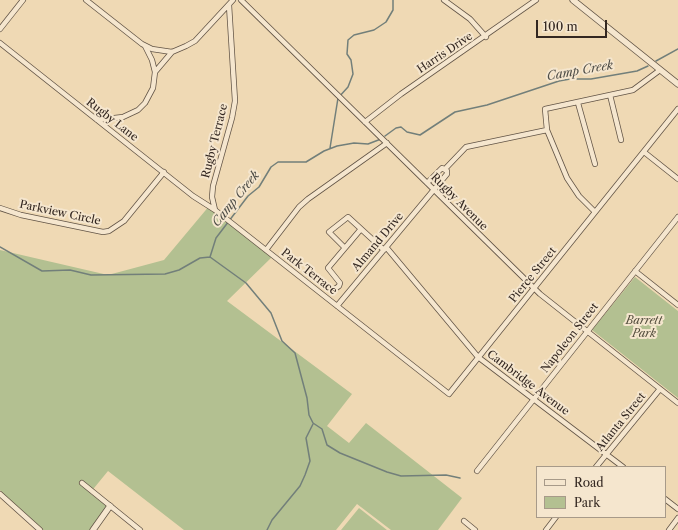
<!DOCTYPE html>
<style>
body{margin:0}
#map{position:relative;width:678px;height:530px;overflow:hidden;background:#efd9b4;font-family:"Libre Caslon Text",serif}
canvas{display:block}
.legend{position:absolute;left:536px;top:466px;width:130px;height:52px;box-sizing:border-box;background:#f5e6ce;border:1px solid #a79a89;margin:0;padding:5px 7px;list-style:none;font-size:12px;color:#332721}
.legend li{display:flex;align-items:center;gap:8px;height:20px}
.legend b{width:20px;border:1px solid #a79a89}
.scale{position:absolute;left:536px;top:20px;width:71px;height:18px;box-sizing:border-box;border:2px solid #332721;border-top:0;padding-left:5px;font-size:12px;line-height:14px;white-space:nowrap;color:#332721;-webkit-text-stroke:3px #f5e6ce;paint-order:stroke}
</style>
<div id="map">
<canvas width="678" height="530"></canvas>
<ul class="legend">
<li><b style="height:5px;background:#f5e6ce"></b>Road</li>
<li><b style="height:11px;background:#b3c091"></b>Park</li>
</ul>
<div class="scale">100 m</div>
</div>
<script>
const ctx = document.querySelector('canvas').getContext('2d');
ctx.lineJoin = 'round';
function fillPath(path, color) {
  ctx.fillStyle = color;
  ctx.fill(path, 'evenodd');
}
function shape(rows) {
  const path = new Path2D();
  for (const r of rows) {
    path.moveTo(r[0], r[1]);
    for (let i = 2; i < r.length; i += 2) path.lineTo(r[i], r[i + 1]);
  }
  return path;
}
function trace(path, color, width, dash) {
  ctx.strokeStyle = color;
  ctx.lineWidth = width;
  ctx.lineCap = dash ? 'butt' : 'round';
  ctx.setLineDash(dash || []);
  ctx.stroke(path);
}
function drawText(font, color, halo, rows, align = 'center') {
  ctx.font = font + ' "Libre Caslon Text",serif';
  ctx.lineWidth = 4;
  ctx.setLineDash([]);
  ctx.textBaseline = 'middle';
  ctx.strokeStyle = halo;
  ctx.fillStyle = color;
  for (const [text, x, y, turn = 0] of rows) {
    ctx.save();
    ctx.translate(x, y);
    ctx.rotate((+turn || 0) * Math.PI / 180);
    ctx.textAlign = isNaN(turn) ? turn : align;
    if (halo) ctx.strokeText(text, 0, 0);
    ctx.fillText(text, 0, 0);
    ctx.restore();
  }
}
fillPath(shape([
 [210,205,272,257,227,301,352,394,327,426,349,443,366,423,462,498,438,530,391,530,357,504,336,530,184,530,108,471,90,493,109,508,91,530,42,530,12,504,0,490,0,250,108,275,164,260],
 [635,277,678,311,678,398,592,330],
 [359,508,387,530,341,530]
]), '#b3c091');
trace(shape([
 [656,61,678,49],
 [385,136,396,128,401,127,407,132,420,135,455,112,487,105,559,81,570,79,591,79,637,71,648,66],
 [330,148,338,98,348,87,353,74,351,60,347,54,348,40,354,35,374,30,386,22,393,10,393,0],
 [0,247,42,271,70,270,91,275,165,274,179,270,200,258,210,257],
 [210,257,246,283,271,313,282,341,295,353,307,398,309,415,313,423,322,429,327,445,340,453,387,472,401,476,446,475,460,478],
 [210,257,216,238,248,196,259,187,271,167,278,162,306,162,324,151,337,146,354,143,368,144,381,139],
 [267,530,272,520,300,486,305,475,310,461,306,438,313,424]
]), '#727f7a', 1.5);
const minor = shape([
 [86,0,142,44,152,49,172,52,186,46,195,41,233,0],
 [241,0,540,294,678,403],
 [444,0,470,19,486,37],
 [0,29,23,0],
 [0,43,193,196,215,210,449,394,678,109],
 [155,72,172,52],
 [610,95,621,140],
 [578,103,595,164],
 [97,120,123,117,138,110,145,103,153,88,155,72,152,60,145,46],
 [365,122,401,94,536,0],
 [644,152,678,179],
 [445,169,466,147,547,130],
 [0,208,21,215,103,232,109,231,124,221,164,172],
 [215,210,212,197,213,186,232,118,235,101,229,5],
 [595,212,579,196,567,178,547,130,545,109,633,90,660,70],
 [386,247,478,357,623,467],
 [345,248,329,232,348,217,384,250],
 [266,250,299,207,308,199,387,143],
 [635,271,678,305],
 [332,291,339,286,340,283,328,268,361,229],
 [337,306,447,174,447,171,442,168,427,183],
 [596,467,660,389],
 [477,471,678,217],
 [82,483,140,530],
 [0,494,40,530],
 [665,499,678,509],
 [464,521,475,530],
 [546,530,556,517],
 [669,530,678,518]
]);
const tertiary = shape([
 [573,0,678,84],
 [93,530,110,506]
]);
trace(minor, '#625446', 6);
trace(tertiary, '#625446', 7);
trace(minor, '#f5e6ce', 4.5);
trace(tertiary, '#f5e6ce', 5.5);
drawText('11px', '#332721', '#f5e6ce', [
 ["Harris Drive",445,53,-34],
 ["Rugby Lane",112,120,38],
 ["Rugby Terrace",215,141,-76],
 ["Rugby Avenue",459,202,45],
 ["Parkview Circle",60,213,12],
 ["Almand Drive",378,242,-50],
 ["Park Terrace",309,272,38],
 ["Pierce Street",533,275,-51],
 ["Napoleon Street",570,338,-52],
 ["Cambridge Avenue",528,383,37],
 ["Atlanta Street",621,422,-51]
]);
drawText('italic 11px', '#534d3d', '#f5e6ce', [
 ["Barrett",644,321],
 ["Park",644,334]
]);
drawText('italic 12px', '#4d4c46', '#f5e6ce', [
 ["Camp Creek",580,71,-10],
 ["Camp Creek",236,199,-51]
]);
</script>
